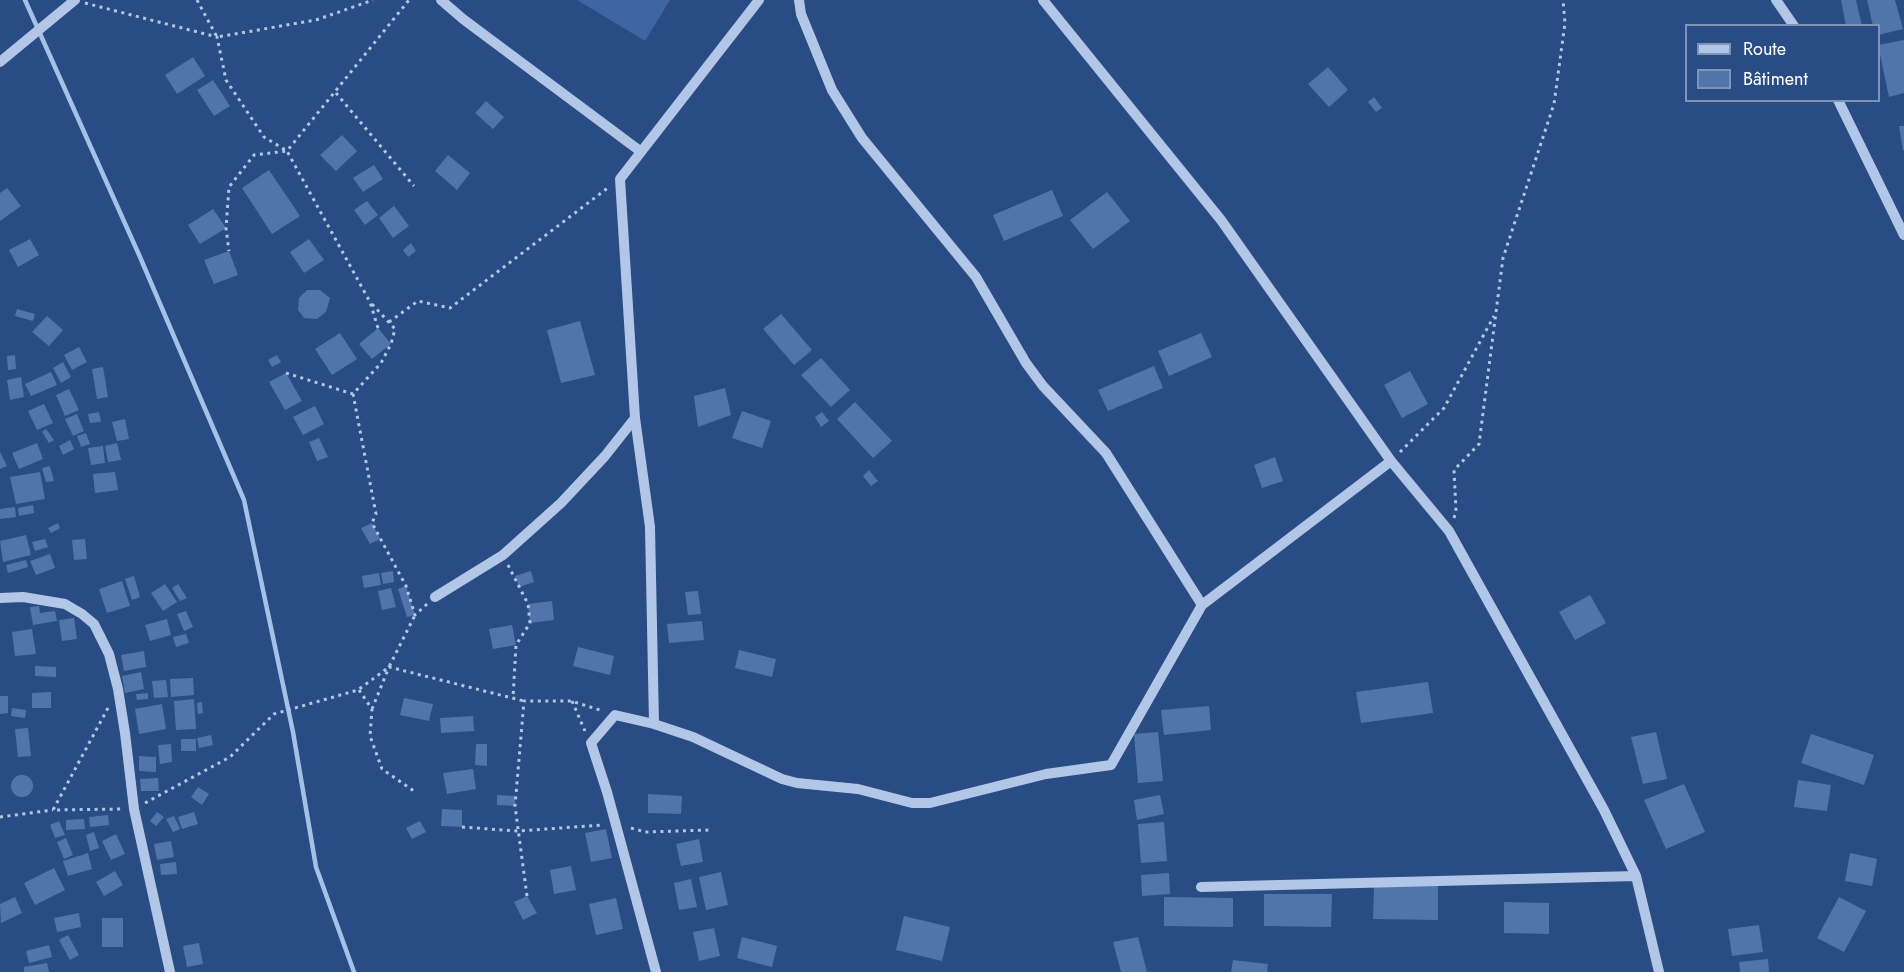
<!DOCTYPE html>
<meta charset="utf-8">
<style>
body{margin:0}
#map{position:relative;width:1904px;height:972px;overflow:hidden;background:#284c83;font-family:Jost,sans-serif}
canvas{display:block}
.legend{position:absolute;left:1685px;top:24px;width:195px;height:78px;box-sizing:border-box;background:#284c83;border:2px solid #7e94b5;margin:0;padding:8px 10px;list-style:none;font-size:18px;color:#fff}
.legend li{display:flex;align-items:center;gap:12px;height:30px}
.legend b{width:30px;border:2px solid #7e94b5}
</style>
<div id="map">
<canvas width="1904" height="972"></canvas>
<ul class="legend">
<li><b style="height:8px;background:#b2c7e7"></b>Route</li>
<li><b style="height:16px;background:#5175ab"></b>Bâtiment</li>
</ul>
</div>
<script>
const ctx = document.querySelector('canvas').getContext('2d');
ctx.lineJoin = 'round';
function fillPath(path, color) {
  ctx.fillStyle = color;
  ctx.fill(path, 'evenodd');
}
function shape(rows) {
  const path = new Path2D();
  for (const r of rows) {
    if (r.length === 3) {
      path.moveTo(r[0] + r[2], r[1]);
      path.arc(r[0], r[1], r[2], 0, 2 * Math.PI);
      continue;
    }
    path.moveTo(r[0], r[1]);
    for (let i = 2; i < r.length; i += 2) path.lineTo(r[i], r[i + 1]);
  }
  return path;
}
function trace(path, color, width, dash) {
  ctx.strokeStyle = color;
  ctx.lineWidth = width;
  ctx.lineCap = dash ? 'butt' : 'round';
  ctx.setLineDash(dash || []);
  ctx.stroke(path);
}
fillPath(shape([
 [577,0,670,0,645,41]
]), '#3d65a0');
trace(shape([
 [25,0,140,257,244,500,293,732,316,867,354,972]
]), '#a6c1e7', 4.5);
fillPath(shape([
 [1841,0,1856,0,1862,26,1846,26],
 [1867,0,1895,0,1903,29,1878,35,1878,26,1873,26],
 [1904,40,1904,93,1889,97,1878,45],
 [193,57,205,76,177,94,165,75],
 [1328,67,1348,90,1329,107,1308,84],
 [213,80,230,106,214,116,197,90],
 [1374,97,1382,108,1376,112,1368,102],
 [486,101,504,117,493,129,475,113],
 [1899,126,1904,126,1904,150,1903,151],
 [342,135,357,151,336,171,320,155],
 [448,155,470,173,457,190,435,171],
 [374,165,383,179,363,192,353,178],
 [269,170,300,216,272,234,242,188],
 [7,188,21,206,0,221,0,193],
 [1052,190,1063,216,1004,241,993,215],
 [1107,192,1130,221,1093,249,1070,220],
 [367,201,378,215,365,225,354,210],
 [394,206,409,226,393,238,379,218],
 [213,209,226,228,200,244,188,225],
 [30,239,39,255,18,267,9,250],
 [309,239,324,260,304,273,290,252],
 [411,243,416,251,408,257,403,250],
 [229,251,238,275,214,284,204,260],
 [307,290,320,290,330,298,326,312,317,319,304,318,298,310,299,298],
 [17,309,35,314,33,321,15,316],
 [781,314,812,350,794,365,763,329],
 [47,316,63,330,49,346,32,332],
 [580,321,595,375,561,383,547,330],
 [378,328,391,344,372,359,359,344],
 [340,333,357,359,332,375,315,349],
 [1201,333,1212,357,1169,376,1158,351],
 [79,347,87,362,72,370,64,355],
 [15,355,16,369,8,370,7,356],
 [277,355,281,362,272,367,268,360],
 [821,358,850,390,831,407,801,375],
 [63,362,71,377,61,383,53,368],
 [1154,366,1163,388,1108,411,1098,390],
 [103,367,108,397,97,399,92,369],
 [1410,371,1428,404,1402,418,1384,385],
 [51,372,57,385,31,396,25,384],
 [286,373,302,401,285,410,269,382],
 [21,377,24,397,10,400,7,380],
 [725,388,731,415,698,427,694,396],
 [69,389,79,410,65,416,56,395],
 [855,402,892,441,873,458,837,419],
 [44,404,53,423,37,430,28,411],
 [315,406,324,424,303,435,293,417],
 [742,411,771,421,762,448,732,438],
 [99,412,101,422,90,423,88,414],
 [822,412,829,421,821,427,815,417],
 [77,414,84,431,73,436,65,419],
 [125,419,129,439,117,441,112,422],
 [46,429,54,440,49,443,42,432],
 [86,433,90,444,81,447,77,436],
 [319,438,328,457,317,461,309,442],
 [70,440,74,449,63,455,59,446],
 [37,443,43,459,19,469,12,453],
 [117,443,121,460,108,462,105,446],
 [103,446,105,463,91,465,88,448],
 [0,452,7,466,0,469],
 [1275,457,1283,481,1262,488,1254,465],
 [50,466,54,481,46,482,42,468],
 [869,470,878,481,871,486,863,476],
 [40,472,45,499,16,504,10,477],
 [115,472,118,490,95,493,93,474],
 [33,505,34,513,19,516,18,508],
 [15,507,16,517,0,519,0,509],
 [58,523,60,528,51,533,48,528],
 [372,523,380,539,370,544,361,528],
 [26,535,31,555,3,562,0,541],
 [45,539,48,547,35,551,32,542],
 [85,539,87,559,74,560,72,540],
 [50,554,55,568,36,575,30,561],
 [26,560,28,567,8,573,6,565],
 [393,571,394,582,383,584,381,573],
 [531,571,534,582,519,587,515,576],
 [379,573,381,585,364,588,362,576],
 [134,576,140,597,132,600,125,579],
 [122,581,130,606,107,613,99,589],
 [165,584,177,602,163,611,151,593],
 [178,584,187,598,180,601,172,588],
 [406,586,415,615,407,617,398,589],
 [391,588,396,607,382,610,378,591],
 [698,591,701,614,688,615,685,592],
 [1590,595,1606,623,1575,640,1559,612],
 [552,601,554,620,530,623,528,604],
 [39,606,40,613,55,611,57,621,33,625,30,607],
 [186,611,193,627,184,631,177,614],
 [74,618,77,639,62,641,59,620],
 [167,619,171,635,150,641,145,625],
 [702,621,704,640,669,643,667,624],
 [512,625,516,645,493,649,489,629],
 [32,629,36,654,15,656,12,632],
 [186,634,189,643,176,647,173,637],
 [578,647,614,656,610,675,573,666],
 [739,650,776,659,772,677,735,668],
 [144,651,146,667,124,671,121,655],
 [35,666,56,667,56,677,35,676],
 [141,672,144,689,125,693,122,676],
 [193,678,194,695,171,697,170,679],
 [166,680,168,697,154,698,152,681],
 [1428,682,1433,713,1361,723,1356,692],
 [51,692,51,708,32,708,32,693],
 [148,693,148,699,137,700,136,694],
 [0,696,8,696,8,713,0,714],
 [404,698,433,704,429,721,400,715],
 [194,699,196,729,176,730,174,701],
 [202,702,203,713,198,714,197,703],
 [162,704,166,729,139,734,135,709],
 [1209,706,1211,730,1164,735,1161,710],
 [12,708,26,710,25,718,11,716],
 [473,716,474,731,441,733,440,718],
 [28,728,31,756,18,757,15,729],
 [1158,732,1163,781,1138,783,1134,734],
 [1656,732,1667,779,1643,784,1631,737],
 [1811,734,1874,755,1864,785,1801,763],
 [211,735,213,745,199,748,197,738],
 [181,739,196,739,196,751,181,751],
 [171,744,172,762,160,764,158,745],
 [476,744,487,744,487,766,475,765],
 [139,756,156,757,156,772,139,771],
 [473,769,476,789,447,794,443,773],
 [22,786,11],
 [158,778,159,791,141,791,140,779],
 [1798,780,1831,785,1827,811,1794,807],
 [1684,784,1705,832,1666,849,1644,800],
 [198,787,209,794,202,805,191,797],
 [648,794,682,796,681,814,648,813],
 [497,795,515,796,515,806,497,805],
 [1160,795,1164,814,1137,820,1134,800],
 [442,809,462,810,462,827,441,826],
 [157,812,164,817,156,826,150,821],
 [194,812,198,824,182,829,178,817],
 [108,815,109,825,90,827,89,817],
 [174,816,180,829,173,832,166,819],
 [84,819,85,829,66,830,66,820],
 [59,821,65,835,55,838,50,825],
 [420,821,426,832,412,839,406,828],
 [1164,822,1167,861,1141,863,1138,824],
 [606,829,612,858,591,862,585,833],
 [94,832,99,848,90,851,86,835],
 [116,834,125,854,111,860,102,841],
 [66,838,73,855,64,859,57,842],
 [699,839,703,862,681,866,676,844],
 [171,841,174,857,157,860,154,844],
 [88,853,92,869,68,876,63,861],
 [1850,853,1877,859,1872,886,1845,881],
 [176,862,177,874,161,875,160,864],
 [571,866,576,890,554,894,550,870],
 [54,868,65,890,35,905,24,883],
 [115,871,123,885,104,896,96,882],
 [721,872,728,905,706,910,699,877],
 [1169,873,1170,894,1142,896,1141,875],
 [691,879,697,907,679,910,674,883],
 [1374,886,1438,886,1438,920,1373,919],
 [1264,894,1332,894,1331,927,1264,926],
 [527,896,537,913,523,920,514,902],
 [15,897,22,913,1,923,0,904],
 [1164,897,1233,898,1233,927,1164,926],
 [1839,897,1866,911,1844,952,1817,938],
 [616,898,623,929,596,935,589,904],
 [1504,902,1549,903,1549,934,1504,933],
 [79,913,81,927,57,932,54,918],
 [904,916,950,927,942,961,896,950],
 [102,918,123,918,123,947,102,947],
 [1759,925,1763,952,1732,956,1728,929],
 [714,928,720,956,699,961,693,932],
 [68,935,79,955,70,960,59,940],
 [742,937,777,946,772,967,737,958],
 [1138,937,1147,972,1121,972,1113,942],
 [199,943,203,964,187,967,183,946],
 [49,945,52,957,29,963,26,951],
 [1768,959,1769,972,1740,972,1739,962],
 [1233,960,1268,964,1267,972,1231,972],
 [47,963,49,972,24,972,24,967]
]), '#5175ab');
trace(shape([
 [197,0,217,37,316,20,373,0],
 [85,3,217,37,226,80,264,137,287,151,254,155,229,187,226,228,229,251],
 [336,93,414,186],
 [372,304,395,329,391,344,381,363,353,394,376,514,372,523,406,586,415,615,427,604],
 [389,322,418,301,450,308,609,187],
 [378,328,370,302,287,151,409,0],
 [286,373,353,394],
 [1400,452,1444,408,1494,316],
 [1454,518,1456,511,1454,470,1479,444,1503,258,1554,104,1565,23,1563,0],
 [508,565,528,604,530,623,516,645,513,698],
 [359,690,372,709,370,736,382,769,414,791],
 [572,701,585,731],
 [108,708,53,810,122,809],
 [372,709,389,667,524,701],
 [145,803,230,757,274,714,358,690,389,667,415,615],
 [0,817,53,810],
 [462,827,517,831,604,825],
 [631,828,645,832,710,830],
 [527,896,515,806,524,701,571,701,603,711]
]), '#b2c7e7', 3, [3, 4.5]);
trace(shape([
 [441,0,463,19,640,151],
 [799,0,801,14,832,90,862,138,976,277,1026,363,1043,386,1106,453,1202,605],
 [1043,0,1221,220,1391,461,1449,531,1604,810,1636,876,1659,972],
 [1776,0,1794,26],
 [0,62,75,0],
 [1838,100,1904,235],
 [435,597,503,555,561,503,605,456,635,418],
 [0,598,23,597,65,604,82,614,94,624,109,654,118,689,125,733,134,809,170,972],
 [654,724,650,527,635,418,620,179,759,0],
 [1201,887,1636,876],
 [656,972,607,792,591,743,615,715,654,724,693,737,782,779,797,783,858,789,912,803,930,803,1046,774,1111,765,1202,605,1391,461]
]), '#b2c7e7', 10);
</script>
